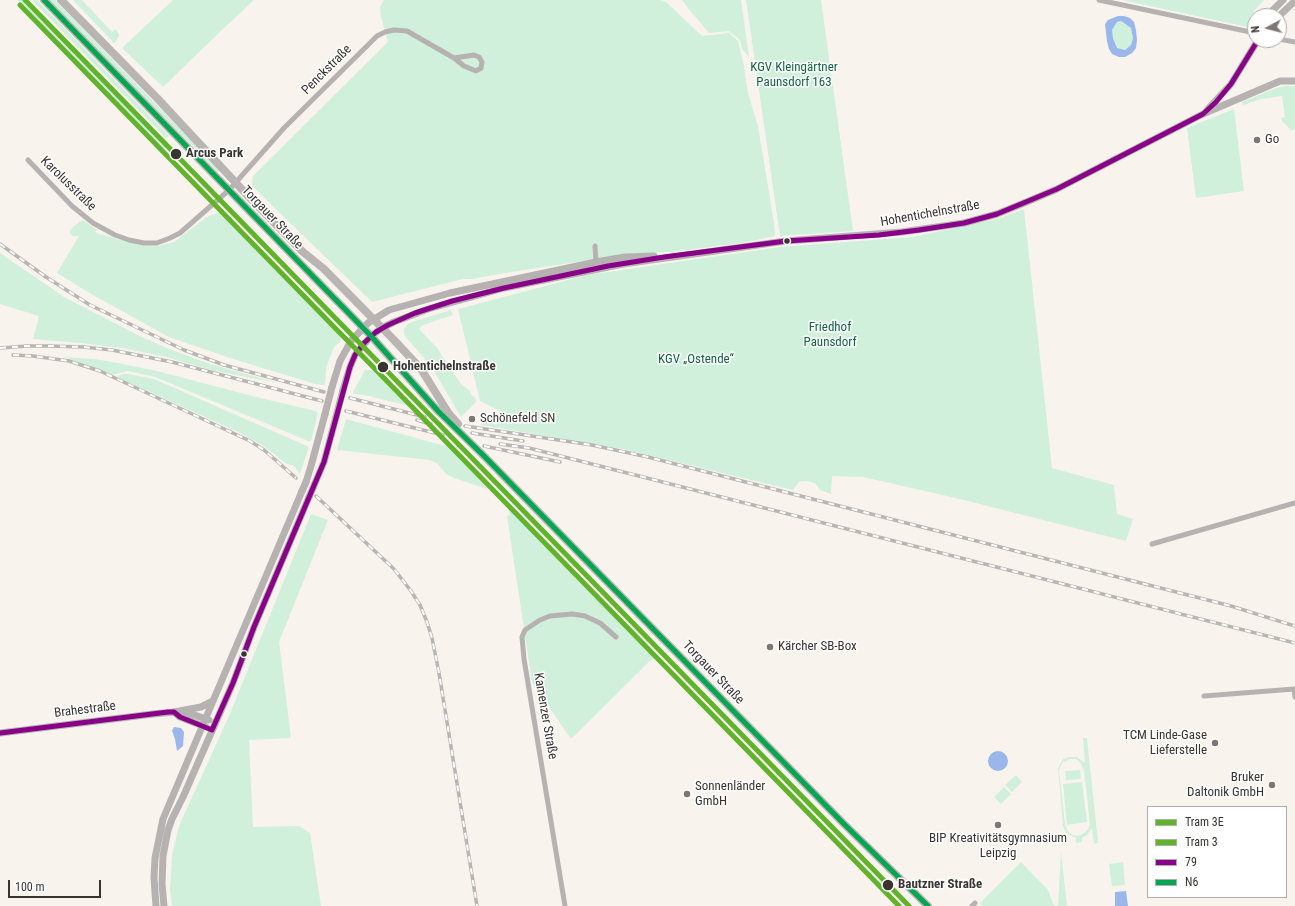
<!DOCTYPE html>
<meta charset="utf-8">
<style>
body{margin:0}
#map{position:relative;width:1295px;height:906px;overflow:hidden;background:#f9f3ee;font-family:"Roboto Condensed",sans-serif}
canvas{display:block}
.legend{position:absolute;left:1147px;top:806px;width:140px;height:92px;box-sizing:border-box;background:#fff;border:1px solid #afaeac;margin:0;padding:5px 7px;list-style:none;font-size:12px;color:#383430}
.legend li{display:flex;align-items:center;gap:8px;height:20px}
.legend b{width:20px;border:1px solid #afaeac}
.north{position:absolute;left:1247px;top:8px;width:40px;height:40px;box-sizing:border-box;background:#fff;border:1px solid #afaeac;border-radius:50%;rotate:263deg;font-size:11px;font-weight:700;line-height:16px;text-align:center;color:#383430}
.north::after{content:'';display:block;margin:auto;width:14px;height:18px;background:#7c7772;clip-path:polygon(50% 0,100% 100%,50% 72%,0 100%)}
.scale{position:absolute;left:8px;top:880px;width:93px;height:18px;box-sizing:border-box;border:2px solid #383430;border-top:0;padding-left:5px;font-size:12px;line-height:14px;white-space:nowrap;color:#383430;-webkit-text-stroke:3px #fff;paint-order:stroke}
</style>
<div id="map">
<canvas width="1295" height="906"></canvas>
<ul class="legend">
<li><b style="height:5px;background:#62b32c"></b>Tram 3E</li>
<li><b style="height:5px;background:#62b32c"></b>Tram 3</li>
<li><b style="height:5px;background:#808"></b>79</li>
<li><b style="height:5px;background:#00a651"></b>N6</li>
</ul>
<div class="north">N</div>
<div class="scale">100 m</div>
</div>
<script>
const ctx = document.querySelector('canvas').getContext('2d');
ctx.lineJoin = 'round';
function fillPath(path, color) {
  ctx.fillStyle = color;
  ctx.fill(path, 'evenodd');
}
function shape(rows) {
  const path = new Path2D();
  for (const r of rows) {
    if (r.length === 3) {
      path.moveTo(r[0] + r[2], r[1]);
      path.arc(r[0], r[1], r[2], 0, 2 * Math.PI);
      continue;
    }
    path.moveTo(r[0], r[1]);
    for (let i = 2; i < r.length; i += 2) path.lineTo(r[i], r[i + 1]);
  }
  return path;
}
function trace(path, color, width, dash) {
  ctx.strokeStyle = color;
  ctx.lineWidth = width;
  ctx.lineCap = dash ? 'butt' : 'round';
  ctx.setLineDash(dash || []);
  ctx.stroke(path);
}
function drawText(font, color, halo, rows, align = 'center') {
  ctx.font = font + ' "Roboto Condensed",sans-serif';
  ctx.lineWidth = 3;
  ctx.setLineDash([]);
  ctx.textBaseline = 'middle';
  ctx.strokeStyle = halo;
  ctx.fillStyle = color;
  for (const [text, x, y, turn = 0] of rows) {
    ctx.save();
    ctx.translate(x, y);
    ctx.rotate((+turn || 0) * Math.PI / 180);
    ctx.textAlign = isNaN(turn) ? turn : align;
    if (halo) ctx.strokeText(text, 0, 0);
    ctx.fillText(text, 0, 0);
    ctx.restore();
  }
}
fillPath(shape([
 [18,0,22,0,166,147,164,150],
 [32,0,37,0,169,136,166,138],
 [47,0,55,0,220,170,218,172,167,120,150,106],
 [73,0,82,0,112,32,116,29,119,35,117,40,114,43],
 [173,0,254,0,222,30,163,87,122,48],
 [384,0,660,0,666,2,702,36,729,33,738,41,744,66,748,93,758,126,774,223,775,236,742,243,670,252,629,254,511,272,472,279,463,279,372,302,253,187,252,182,253,176,388,42,381,17,380,7],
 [682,0,741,0,749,57,742,49,740,40,729,31,709,33,688,8],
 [746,0,821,0,853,231,780,236],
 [1122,0,1264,0,1254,11,1252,28],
 [1121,21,1131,28,1133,38,1131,45,1125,50,1117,48,1113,38,1112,30,1117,22],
 [1287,86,1295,86,1295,130,1291,130,1282,121,1281,118,1285,117,1282,96,1261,99,1244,105,1242,104,1242,102,1276,88],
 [1234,109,1244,191,1196,198,1187,128],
 [1024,209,1052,468,1114,485,1117,514,1133,519,1126,541,960,499,863,477,832,476,831,494,820,490,815,483,806,481,799,482,793,490,623,449,481,425,482,418,490,418,492,421,497,424,503,419,516,424,519,423,526,424,480,401,458,309,587,275,780,247,912,237,997,219],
 [217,213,225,213,339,333,341,341,334,347,326,368,325,385,315,384,230,358,169,337,91,294,57,273,79,236,72,236,70,233,70,230,74,226,83,220,97,230,95,232,99,234,140,245,158,246,174,242,207,217],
 [0,253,64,297,138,335,169,349,210,364,278,383,215,371,166,357,122,348,81,343,33,339,39,316,0,304],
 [451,310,453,315,423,325,419,329,437,348,461,384,469,390,472,396,475,397,476,402,461,417,431,366,405,336,404,333,404,329,409,323],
 [63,357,95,359,118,363,161,372,256,397,316,411,318,413,311,441,308,441,155,377,128,371,112,375,73,360],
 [365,370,373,370,410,406,364,395,353,394,354,390],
 [122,374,128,374,154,379,307,446,309,447,300,474,294,466,287,464,262,445,238,432,117,377],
 [346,419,453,448,487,489,454,478,445,473,438,464,430,460,337,450],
 [510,508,656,655,571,739,532,682,507,516,510,515,508,509],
 [311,514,328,520,279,642,291,738,249,740,253,827,299,826,310,833,321,906,172,906,170,890,172,855,179,826,229,716],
 [1083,738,1087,738,1098,843,1094,844,1092,828,1087,835,1082,838,1082,842,1076,843,1076,838,1066,833,1063,826,1058,768,1063,759,1070,757,1077,757,1085,763],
 [1070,759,1076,759,1080,762,1084,770,1090,824,1088,830,1081,835,1076,836,1071,834,1068,831,1065,824,1059,770,1063,762],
 [1080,770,1081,779,1066,780,1065,771],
 [1016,775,1022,782,1012,792,1005,785],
 [1082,782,1087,822,1067,825,1063,784],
 [1004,787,1011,794,1001,804,994,797],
 [1061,851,1067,906,1058,906],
 [1021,862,1048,890,1054,906,982,906,980,903],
 [1123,862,1125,885,1112,886,1109,864]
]), '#d0f0db');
fillPath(shape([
 [1118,16,1124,16,1130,18,1134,22,1136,30,1137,40,1136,48,1132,53,1125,57,1119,57,1112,54,1109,49,1107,41,1105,24,1108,20],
 [1121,21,1131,28,1133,38,1131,45,1125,50,1117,48,1113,38,1112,30,1117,22],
 [174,727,181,728,184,732,183,746,177,751,175,739,172,731],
 [998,761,10],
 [1126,891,1128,906,1115,906,1115,892]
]), '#9ab7ec');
trace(shape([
 [1099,0,1255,33],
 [1279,39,1295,42],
 [28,160,72,206,93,223,115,235,129,240,144,243,157,243,170,238,180,233,229,190,284,128,377,36,385,32,394,30,407,31,454,58,464,66,476,71,481,68,482,62,479,57,474,55,454,58],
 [595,246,596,262],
 [1152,544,1295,503],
 [1204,696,1294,689,1295,697],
 [565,906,524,659,522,637,525,630,540,620,550,616,572,614,585,616,600,623,616,637],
 [972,906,975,903]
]), '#b6b2b2', 5);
trace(shape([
 [1267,16,1283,0],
 [1279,16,1295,1],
 [1207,110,1231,84,1258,40],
 [332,387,340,361,351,341,368,323,389,310,450,293,596,262,625,257,654,256],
 [343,390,350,367,355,355,371,336,382,328,394,322,428,309,504,288,623,264,786,241,902,232,964,223,997,214,1029,201,1057,189,1203,114,1280,81,1295,81],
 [306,482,311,466,325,414],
 [313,488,324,462,336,417],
 [183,711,209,720],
 [174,712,180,717,206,727],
 [0,733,153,714,174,712,201,707,213,701],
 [156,906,154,878,155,858,163,819,302,491],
 [164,906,162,884,163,856,168,830,172,819,183,797,233,683,254,627,309,497]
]), '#b5b2b1', 7);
trace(shape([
 [44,0,371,336,438,411],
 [61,0,157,98,249,197,303,252,324,269,394,340,421,369,449,414],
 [482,454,843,823,928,906]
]), '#b9b5b2', 8);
const rail = shape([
 [0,244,46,277,90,305,184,350,224,365,324,392],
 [0,348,27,346,50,346,83,347,112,350,172,362,322,401],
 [13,355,33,356,69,361,100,371,250,441,264,450,296,478],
 [350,398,425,417],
 [346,411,443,435],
 [417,420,431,424],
 [465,426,592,445,648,457,1231,606,1295,626],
 [472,433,523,441],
 [500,444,529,448,1295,643],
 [484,446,560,462],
 [316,496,394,569,411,591,420,605,427,622,432,638,439,673,477,906]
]);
trace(rail, '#b8b5b2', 3.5);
trace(rail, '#fff', 2, [6]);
trace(shape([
 [325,414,332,387],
 [336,417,343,390],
 [302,491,306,482],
 [309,497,313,488]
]), '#b5b2b1', 7);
trace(shape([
 [438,411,482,454],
 [449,414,458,424]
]), '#b9b5b2', 8);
trace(shape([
 [0,733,168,712,174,712,180,717,212,730,233,683,254,627,324,462,350,367,355,355,364,343,376,332,388,325,415,313,452,301,504,288,608,266,664,257,786,241,879,235,919,230,964,223,997,214,1057,189,1203,114,1216,102,1231,84,1258,40]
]), '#808', 5);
trace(shape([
 [44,0,371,336,438,411,485,457,843,823,928,906]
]), '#00a651', 5);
trace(shape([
 [25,0,909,906]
]), '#62b32c', 5);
trace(shape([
 [20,5,899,906]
]), '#62b32c', 5);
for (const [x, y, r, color] of [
 [1257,140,4,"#7c7772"],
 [176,154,6,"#383430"],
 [787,241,3.5,"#383430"],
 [383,367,6,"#383430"],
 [472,419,4,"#7c7772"],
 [770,647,4,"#7c7772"],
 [244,654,3.5,"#383430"],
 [1215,743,4,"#7c7772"],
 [1272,785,4,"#7c7772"],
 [687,794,4,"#7c7772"],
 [998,825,4,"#7c7772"],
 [888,885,6,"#383430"]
]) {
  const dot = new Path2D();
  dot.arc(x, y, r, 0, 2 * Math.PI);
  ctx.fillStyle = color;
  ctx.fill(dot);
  trace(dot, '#fff', 1.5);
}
drawText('13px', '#126443', '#fff', [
 ["KGV Kleingärtner",794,68],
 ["Paunsdorf 163",794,83],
 ["Friedhof",830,328],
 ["Paunsdorf",830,343],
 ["KGV „Ostende“",696,360]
]);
drawText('13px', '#383430', '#fff', [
 ["Penckstraße",327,70,-45],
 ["Karolusstraße",68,184,44],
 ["Hohentichelnstraße",930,214,-10],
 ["Torgauer Straße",272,218,46],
 ["Torgauer Straße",713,673,46],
 ["Brahestraße",85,710,-7],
 ["Kamenzer Straße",545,716,80]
]);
drawText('13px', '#383430', '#fff', [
 ["Go",1265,140],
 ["Schönefeld SN",480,419],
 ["Kärcher SB-Box",778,647],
 ["TCM Linde-Gase",1207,736,"right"],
 ["Lieferstelle",1207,751,"right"],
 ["Bruker",1264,778,"right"],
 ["Daltonik GmbH",1264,793,"right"],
 ["Sonnenländer",695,787],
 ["GmbH",695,802],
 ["BIP Kreativitätsgymnasium",998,839,"center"],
 ["Leipzig",998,854,"center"]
], 'left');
drawText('bold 13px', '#383430', '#fff', [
 ["Arcus Park",186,154],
 ["Hohentichelnstraße",393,367],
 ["Bautzner Straße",898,885]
], 'left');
</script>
